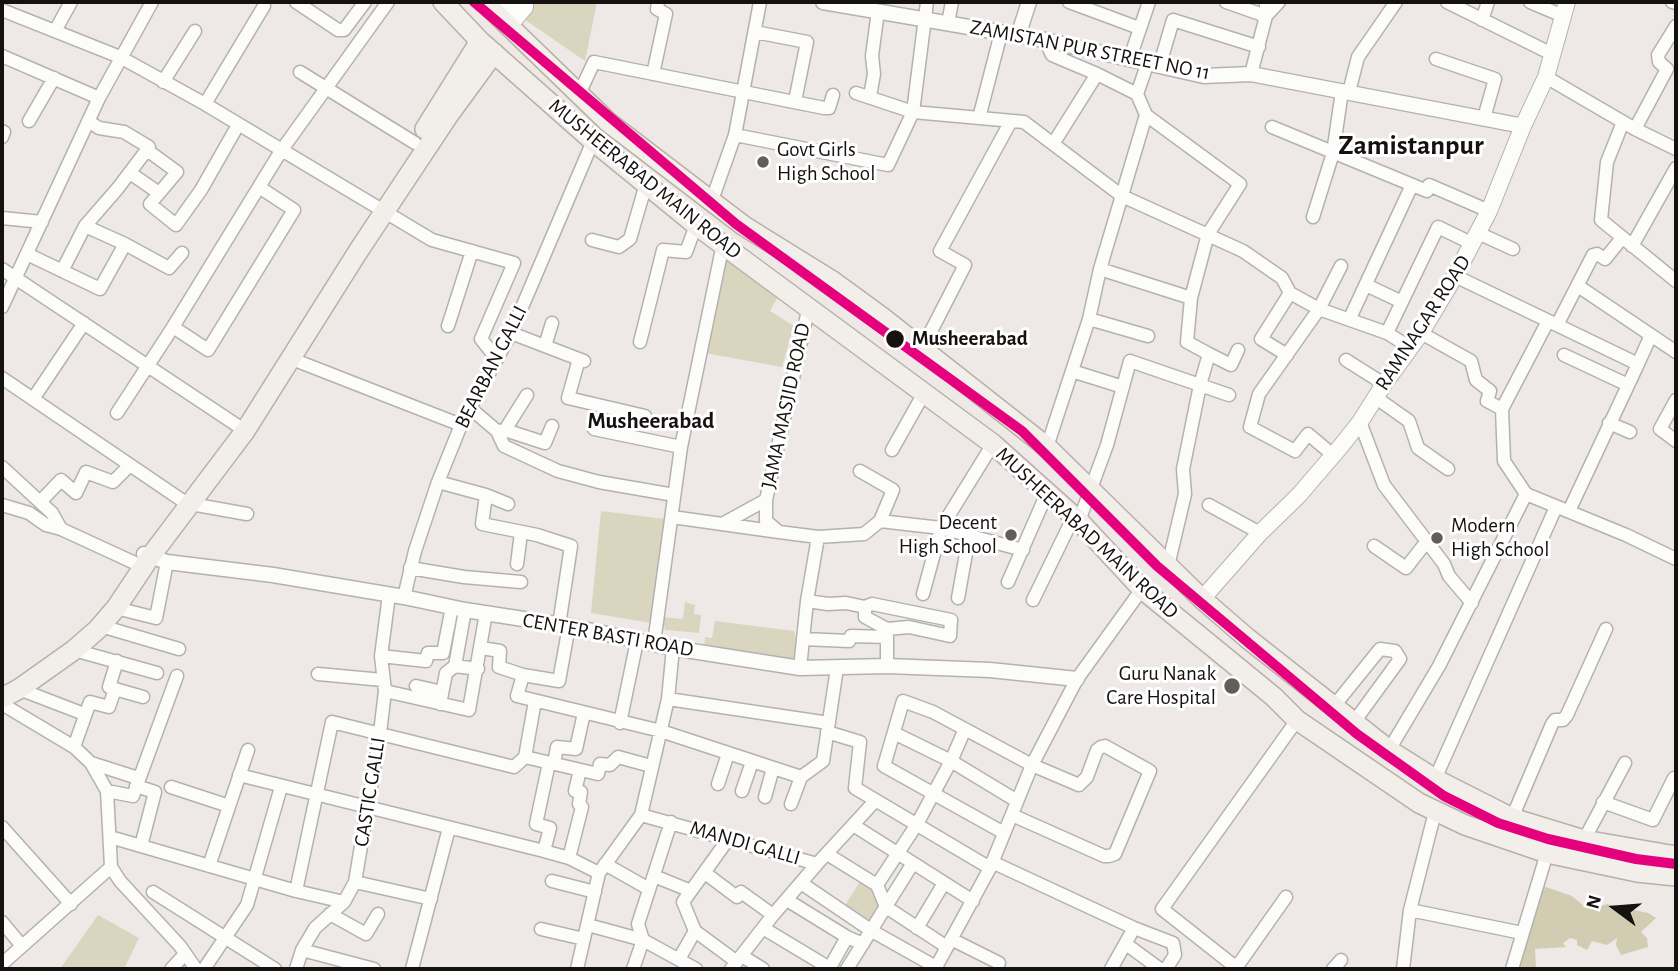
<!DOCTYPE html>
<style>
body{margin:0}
#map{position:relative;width:1678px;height:971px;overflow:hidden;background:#eee9e6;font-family:"Alegreya Sans",sans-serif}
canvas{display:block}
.frame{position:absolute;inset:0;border:4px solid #151110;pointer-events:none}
.north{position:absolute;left:1580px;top:873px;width:70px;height:70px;-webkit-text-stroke:5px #fff;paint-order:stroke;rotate:286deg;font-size:19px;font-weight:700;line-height:28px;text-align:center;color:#151110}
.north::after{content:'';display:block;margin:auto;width:24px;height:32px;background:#151110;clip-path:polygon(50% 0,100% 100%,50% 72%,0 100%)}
</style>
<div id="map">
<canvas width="1678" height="971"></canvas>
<div class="frame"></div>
<div class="north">N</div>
</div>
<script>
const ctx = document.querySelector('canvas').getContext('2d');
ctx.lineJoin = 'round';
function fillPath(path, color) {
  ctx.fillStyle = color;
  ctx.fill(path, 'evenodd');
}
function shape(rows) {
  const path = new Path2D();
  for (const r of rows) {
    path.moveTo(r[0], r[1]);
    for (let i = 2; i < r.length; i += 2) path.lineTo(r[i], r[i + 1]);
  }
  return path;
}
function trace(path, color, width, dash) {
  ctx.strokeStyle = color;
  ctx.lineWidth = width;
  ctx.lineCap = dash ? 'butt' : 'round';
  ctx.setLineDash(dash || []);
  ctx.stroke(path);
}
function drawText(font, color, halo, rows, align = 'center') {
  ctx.font = font + ' "Alegreya Sans",sans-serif';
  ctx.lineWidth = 6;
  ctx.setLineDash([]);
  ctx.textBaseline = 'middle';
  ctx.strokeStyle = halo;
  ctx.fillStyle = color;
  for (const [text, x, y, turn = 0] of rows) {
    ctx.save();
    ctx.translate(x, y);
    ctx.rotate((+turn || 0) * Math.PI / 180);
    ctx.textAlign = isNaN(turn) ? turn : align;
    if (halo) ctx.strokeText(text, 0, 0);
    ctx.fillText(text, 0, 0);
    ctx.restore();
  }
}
fillPath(shape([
 [531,2,597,2,585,61,521,17],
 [723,257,785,284,770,311,794,326,782,367,705,353],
 [601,511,665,519,651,623,591,613],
 [685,602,695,605,694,614,701,615,699,633,665,630,662,617,683,619],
 [715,621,794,631,798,647,796,660,704,651,705,637,712,638],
 [861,880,876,890,883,906,873,922,845,905],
 [98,915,139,938,124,969,60,969]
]), '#dad5bf');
fillPath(shape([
 [1543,886,1572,896,1584,906,1590,908,1594,901,1600,906,1607,904,1648,913,1656,918,1641,932,1647,938,1648,947,1621,955,1616,945,1617,938,1607,945,1592,941,1587,950,1577,945,1577,940,1570,938,1563,943,1566,947,1535,949,1536,969,1515,969]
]), '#d2cdb2');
const minor = shape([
 [296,2,338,30,344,30,365,2],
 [1069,2,1139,28],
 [1226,2,1266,16,1279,2],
 [1447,2,1552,54],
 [1530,2,1563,16],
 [1672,2,1676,3],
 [2,10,120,57,205,104,432,240,514,263,481,339,497,359],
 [1482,20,1488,2],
 [948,23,952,2],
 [55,31,71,2],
 [755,32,807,42,795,101],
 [1045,40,1052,55,1097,74,1137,94,1146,115,1240,184,1208,234,1191,298,1187,342,1209,354,1200,385,1183,469,1185,494,1168,566],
 [2,56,99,98],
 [1130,58,1149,2],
 [1436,59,1495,79,1484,118],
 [1160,64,1173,20,1259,47],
 [300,72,415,143],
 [653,74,666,14,657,9,658,2],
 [1251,74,1266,16,1266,2],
 [1546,77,1635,129,1676,149],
 [163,82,195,31],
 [1349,92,1358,57,1396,2],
 [856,93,913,112,927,2],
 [579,94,594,62,824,108,829,108,833,95],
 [1137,94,1148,62],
 [870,96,874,74,872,56,878,11],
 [205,104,264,6],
 [979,118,1001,33],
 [29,121,54,78],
 [1623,122,1607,162,1601,220,1676,281],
 [1272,127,1427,191,1429,185,1489,211],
 [1635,129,1667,69,1659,62,1658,55,1676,26],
 [2,131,4,132,2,137],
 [735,135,888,165,913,112,1024,122,1122,196,1243,251,1282,278,1290,293,1319,309,1387,333,1411,348],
 [1053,144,1097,74],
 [147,150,177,172,150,204,176,225,201,190,238,125],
 [130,173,159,193],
 [712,200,735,135,760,2],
 [1313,217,1333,153,1342,91],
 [2,218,42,222],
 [85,226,125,244,169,268,182,253],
 [1478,233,1513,249],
 [592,240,619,247,630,239,646,184],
 [1632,246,1676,168],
 [27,254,100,289,125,244],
 [2,269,238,426],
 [1100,269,1191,298],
 [62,271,85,226,118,188,149,147,124,132,99,128,88,121],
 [1455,276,1638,364,1569,511],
 [1366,285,1400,301],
 [1578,286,1676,352],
 [2,307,99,98,152,2],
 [1350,318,1412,185],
 [1089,319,1148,336],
 [1557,325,1593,255,1597,254,1605,259,1622,238],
 [448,326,472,251],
 [173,327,208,350,294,210,259,187],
 [511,333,584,361],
 [1387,333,1438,227,1473,244],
 [1421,333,1471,361,1476,380,1490,391,1487,401,1502,409,1504,461,1526,494],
 [640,342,663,250,686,252,696,225],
 [545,346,552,323],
 [923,347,965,265,940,251,1011,121],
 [1209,354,1231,365,1238,350],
 [1287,355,1261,339,1290,293],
 [1564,355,1628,385],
 [292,359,461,425],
 [579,359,568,398,645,416],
 [1346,360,1384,384],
 [1638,364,1651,335],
 [1072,371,1123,387],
 [2,378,183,501],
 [1375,397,1409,421,1418,448,1448,469],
 [33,399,84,323],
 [1676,400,1660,429,1676,441],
 [470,408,497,431,504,446,558,471,599,482,674,495],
 [1502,409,1548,321],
 [117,413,173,327,281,151,388,2],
 [1360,422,1384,485,1444,564,1449,576,1472,603],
 [1609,423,1630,432],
 [594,429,681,447],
 [505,430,527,395],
 [497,431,505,430,545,443,552,426],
 [1047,447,1089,319,1100,269,1146,115],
 [892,450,924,393],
 [1333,455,1308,434,1295,451,1250,427,1259,394,1319,309,1341,266],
 [2,467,52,513,61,529,137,564],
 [860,471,893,490,880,521],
 [438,482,486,495,482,524,537,535,571,546,559,625],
 [486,495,508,504],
 [766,500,766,521,779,532,818,537,864,534,880,521,941,528,1023,550],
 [40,502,61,480,76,493,86,472,113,482,130,465],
 [191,504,247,514],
 [2,505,29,513,46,525,61,529],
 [1209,505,1260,533],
 [672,517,779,532],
 [1079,521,1107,445,1130,361,1229,395],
 [724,523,766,500,809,306],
 [1374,546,1406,568,1427,541],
 [517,564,521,533],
 [410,568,464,577,521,582],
 [1008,582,1047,493],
 [923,594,941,528,993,444],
 [404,597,415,551,438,482,461,425,511,333,593,141],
 [958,598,969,537],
 [1033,600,1074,516],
 [807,601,828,604,846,603,865,607,865,617,887,629,909,627,950,636,951,620,872,604,865,607],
 [116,608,156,618,167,562],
 [101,626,179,649],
 [887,629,887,666],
 [803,639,849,641,851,636,887,637],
 [654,643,681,447,723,244],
 [481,648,500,651,499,667,523,675,559,681,569,626],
 [74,650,157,673],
 [381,656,426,661,428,653,443,653,452,607],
 [455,666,465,610],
 [800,668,807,601,818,537],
 [318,674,383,680],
 [523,675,517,696,661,731,801,777,823,761,837,668],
 [416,686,442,692],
 [19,689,84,714],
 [115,689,143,697],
 [385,691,469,710,486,613],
 [668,699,829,723],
 [2,704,74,747,91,763,107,791,111,867,120,881,180,946,196,969],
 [440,704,446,673,455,666,478,669],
 [1334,706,1380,649,1395,651,1400,659,1354,722],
 [620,723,637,641],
 [827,732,860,742,855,788,990,868],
 [894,733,951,761,1017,801],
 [74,747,90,702,109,707,115,689,109,687,117,661],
 [1389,750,1439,666,1526,494,1626,535,1676,559],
 [525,757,598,774,600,764,610,765,618,757,651,766],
 [91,763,138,778],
 [554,764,557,747,576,749,584,713],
 [239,775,544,851,569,858,599,873],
 [1435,779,1556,507],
 [718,784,728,754],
 [136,786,155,792,141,846],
 [171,787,229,806],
 [107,791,133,796,177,676],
 [742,791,752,762],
 [765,797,773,768],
 [1603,802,1653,820,1674,778],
 [791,804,801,777],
 [641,815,817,864,875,801],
 [1512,818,1552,724,1555,720,1563,720,1567,715,1606,629],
 [671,822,638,924,643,940,696,969],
 [853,825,973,901],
 [2,827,71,904],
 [1004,833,884,766,903,701,933,712,1032,765,1079,785,1087,777,1097,750,1101,747,1105,746,1150,771,1115,854,1109,856,1104,856,1012,815],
 [110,837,296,891,344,902],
 [729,838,683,902,695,931,737,962],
 [1584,840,1625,763],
 [544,851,550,828,536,824,549,763],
 [827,854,877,885,886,907,947,947],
 [569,858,582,807,579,804,581,792,575,791,580,770],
 [992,862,1134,928,1173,943,1175,955,1166,969],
 [605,864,649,889],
 [209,866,248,750],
 [705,873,737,897,741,892,773,915],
 [654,876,691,891],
 [552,881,595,892],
 [355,882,431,899],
 [801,883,872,931,936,967],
 [877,885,917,824,951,761,965,729],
 [296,891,332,722,514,767,525,757,535,701],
 [153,892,275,969],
 [787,900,847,937,863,944],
 [1410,910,1522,933],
 [330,914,366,934,378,914],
 [2,922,22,946],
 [588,925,643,940,633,969],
 [763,928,831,969],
 [917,928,944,883],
 [541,929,584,939],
 [951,939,999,963],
 [1126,944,1160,969],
 [302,950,374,969],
 [742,956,763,969],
 [679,959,695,931],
 [2,964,111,867],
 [1236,968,1286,897],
 [171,969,185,954],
 [204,969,247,905,281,787],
 [296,969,302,950,315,928,344,902,355,882,380,733,385,691,381,656,389,595],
 [412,969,449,828],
 [577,969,599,873,641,815,668,699,673,648],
 [731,969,773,915,817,864],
 [829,969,847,937],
 [847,969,913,863],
 [935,969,990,868,1032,765,1077,679,1142,589],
 [1111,969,1134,928],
 [1238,969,1162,909,1297,720],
 [1333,969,1341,960],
 [1403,969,1410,910,1435,812],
 [1512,969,1547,853]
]);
const tertiary = shape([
 [823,2,1045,40,1204,76,1251,74,1523,126],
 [1018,36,1029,2],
 [144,554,167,562,273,575,404,597,465,610,569,626,673,648,800,668,887,666,990,670,1077,679]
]);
const secondary = shape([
 [498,17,514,2],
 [509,26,525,7,525,2],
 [1202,599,1260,533,1299,495,1341,446,1360,422,1384,384,1421,333,1455,276,1489,211,1523,126,1546,77,1567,2]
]);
const primary = shape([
 [443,2,480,41,593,141,696,225,993,444,1079,521,1142,589,1274,697,1297,720,1419,803,1465,825,1547,853,1637,872,1676,876],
 [484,2,608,122,744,226,831,280,883,318,1047,447,1202,599,1247,638,1389,750,1435,779,1512,818,1584,840,1676,856],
 [425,129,480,41],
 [2,698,19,689,74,650,98,629,116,608,150,557,245,431,359,250,448,116,494,53]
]);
trace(minor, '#b5b1af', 15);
trace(tertiary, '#b5b1af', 17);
trace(secondary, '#b5b1af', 18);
trace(primary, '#b9b0a5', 22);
trace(minor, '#fcfcfb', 12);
trace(tertiary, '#fcfcfb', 14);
trace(secondary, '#fcfcfb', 16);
trace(primary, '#f2eee9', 19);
trace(shape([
 [474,2,736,224,1022,431,1157,566,1357,734,1444,796,1498,823,1548,839,1636,859,1676,864]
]), '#e5007d', 10);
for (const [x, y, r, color] of [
 [763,162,7,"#615d5b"],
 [895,339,10,"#151110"],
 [1011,535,7,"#615d5b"],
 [1437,538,7,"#615d5b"],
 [1232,686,9,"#615d5b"]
]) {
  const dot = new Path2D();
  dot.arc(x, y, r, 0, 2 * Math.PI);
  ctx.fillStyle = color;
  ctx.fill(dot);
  trace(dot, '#fff', 2.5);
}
drawText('21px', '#151110', '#fff', [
 ["ZAMISTAN PUR STREET NO 11",1090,50,11],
 ["MUSHEERABAD MAIN ROAD",645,179,39],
 ["RAMNAGAR ROAD",1423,323,-57],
 ["BEARBAN GALLI",491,367,-63],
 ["JAMA MASJID ROAD",786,406,-78],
 ["MUSHEERABAD MAIN ROAD",1087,533,43],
 ["CENTER BASTI ROAD",608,635,10],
 ["CASTIC GALLI",370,792,-81],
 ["MANDI GALLI",745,843,16]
]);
drawText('21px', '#151110', '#fff', [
 ["Govt Girls",777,150],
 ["High School",777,174],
 ["Decent",997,523,"right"],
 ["High School",997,547,"right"],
 ["Modern",1451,526],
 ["High School",1451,550],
 ["Guru Nanak",1216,674,"right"],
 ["Care Hospital",1216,698,"right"]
], 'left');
drawText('bold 21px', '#151110', '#fff', [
 ["Musheerabad",912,339]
], 'left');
drawText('bold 23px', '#151110', '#fff', [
 ["Musheerabad",651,421]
]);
drawText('bold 28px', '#151110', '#fff', [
 ["Zamistanpur",1411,146]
]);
</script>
